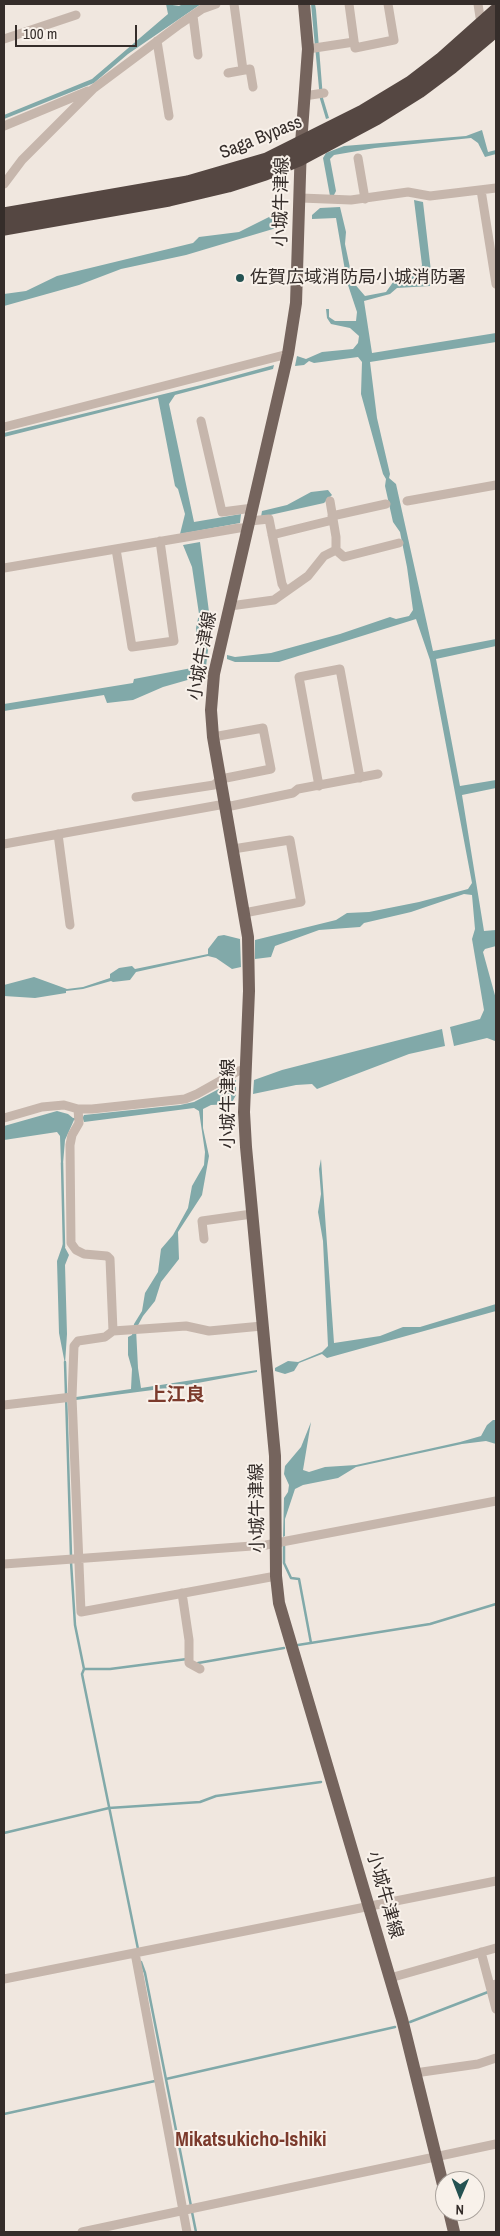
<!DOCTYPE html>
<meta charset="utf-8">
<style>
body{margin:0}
#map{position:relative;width:500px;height:2236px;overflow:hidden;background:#f0e7df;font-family:"Archivo Narrow",sans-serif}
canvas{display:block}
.frame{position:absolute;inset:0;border:5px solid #352d2a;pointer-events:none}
.north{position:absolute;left:435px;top:2171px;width:50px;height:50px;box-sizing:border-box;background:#f8f1ea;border:1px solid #aaa39d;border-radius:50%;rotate:181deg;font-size:14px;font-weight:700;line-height:20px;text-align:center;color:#352d2a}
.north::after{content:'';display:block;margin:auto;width:18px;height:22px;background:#245252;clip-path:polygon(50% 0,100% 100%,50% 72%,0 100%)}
.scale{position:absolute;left:15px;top:25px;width:122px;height:22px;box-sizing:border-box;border:2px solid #352d2a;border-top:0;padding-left:6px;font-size:15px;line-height:18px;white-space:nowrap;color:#352d2a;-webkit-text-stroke:4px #f8f1ea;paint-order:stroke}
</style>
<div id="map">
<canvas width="500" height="2236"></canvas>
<div class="frame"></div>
<div class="north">N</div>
<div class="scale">100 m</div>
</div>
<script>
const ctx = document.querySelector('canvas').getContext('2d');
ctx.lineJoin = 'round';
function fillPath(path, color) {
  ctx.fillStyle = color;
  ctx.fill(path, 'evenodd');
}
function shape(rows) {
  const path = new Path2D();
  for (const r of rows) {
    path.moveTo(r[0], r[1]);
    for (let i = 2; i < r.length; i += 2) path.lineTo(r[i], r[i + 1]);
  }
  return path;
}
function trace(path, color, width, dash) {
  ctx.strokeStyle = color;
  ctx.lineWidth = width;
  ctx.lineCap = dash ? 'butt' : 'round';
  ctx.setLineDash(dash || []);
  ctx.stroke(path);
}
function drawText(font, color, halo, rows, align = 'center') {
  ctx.font = font + ' "Archivo Narrow","Noto Sans JP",sans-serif';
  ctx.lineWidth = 4;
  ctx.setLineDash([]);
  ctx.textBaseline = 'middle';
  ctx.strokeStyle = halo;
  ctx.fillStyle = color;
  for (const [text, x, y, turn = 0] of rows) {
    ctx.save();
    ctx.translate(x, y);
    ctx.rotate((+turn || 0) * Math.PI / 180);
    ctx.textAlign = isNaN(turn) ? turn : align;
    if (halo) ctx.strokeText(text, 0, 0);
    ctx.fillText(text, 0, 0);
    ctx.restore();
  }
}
fillPath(shape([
 [166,4,179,6,183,4,201,4,128,54,94,83,4,119,4,115,92,79,168,14],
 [311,4,315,4,316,10,323,98,329,118,326,119,320,99],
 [482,130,488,152,496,150,496,154,485,157,478,143,471,138,375,148,334,155,330,159,336,191,334,195,330,196,323,158,326,153,344,146,466,136],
 [414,200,423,202,432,280,430,286,397,288,390,294,364,301,372,353,496,333,496,342,370,362,377,418,390,474,389,478,396,484,433,651,496,639,496,646,436,659,460,786,496,780,496,788,462,795,484,931,496,930,496,946,485,949,483,952,496,999,496,1044,495,1041,487,1038,454,1046,450,1027,480,1019,484,1010,472,939,475,929,472,895,464,894,411,912,364,923,360,927,319,930,275,946,271,957,255,959,255,940,336,920,347,913,369,912,419,902,468,889,472,883,430,660,416,619,279,662,235,662,227,659,227,655,235,657,271,653,340,634,390,617,396,619,409,616,413,610,407,567,400,532,393,522,385,486,386,479,383,474,361,394,362,362,358,357,314,363,309,361,304,365,295,366,297,356,306,359,322,352,353,349,358,343,359,336,350,328,331,324,327,318,326,309,329,309,329,317,335,321,356,321,357,312,347,282,336,218,312,219,312,215,320,208,340,207,346,232,345,244,353,282,365,296,386,292,396,278,420,271,422,265],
 [271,216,282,217,282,219,287,219,287,220,282,221,283,226,186,255,121,269,79,285,4,306,4,294,26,291,57,276,193,243,199,237,239,232],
 [274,365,273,369,175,395,169,404,194,522,241,514,240,523,180,534,185,514,178,489,175,486,158,398,4,437,4,433,201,385],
 [328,490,332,495,324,503,261,517,262,511,287,505,311,492],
 [200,542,209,612,202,624,201,638,208,650,205,675,163,687,133,700,107,703,104,695,4,711,4,704,133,683,134,679,197,667,200,663,196,628,199,614,192,567,183,545],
 [224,935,240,939,241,967,232,969,216,958,208,956,136,972,130,980,113,982,111,981,83,989,66,991,66,993,35,998,4,996,4,985,34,977,67,989,83,987,110,978,110,974,119,968,132,966,135,969,208,954,208,949,218,936],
 [442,1029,445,1046,409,1054,317,1089,312,1084,296,1085,253,1094,254,1080,282,1070],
 [236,1080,236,1095,231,1104,211,1105,203,1109,203,1128,209,1156,202,1195,178,1232,179,1259,161,1282,155,1301,143,1316,136,1329,138,1368,141,1388,257,1370,257,1372,176,1387,76,1400,76,1397,131,1389,132,1369,128,1355,128,1337,132,1335,134,1324,142,1311,145,1293,158,1272,161,1249,173,1235,188,1208,192,1186,204,1165,205,1152,199,1111,194,1108,84,1122,83,1119,74,1120,65,1140,63,1164,61,1164,60,1136,57,1132,4,1140,4,1126,57,1111,68,1114,73,1118,83,1117,84,1115,180,1105,194,1102],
 [321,1159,334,1343,380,1336,403,1327,420,1327,496,1304,496,1311,327,1358,322,1354,299,1363,294,1371,285,1374,275,1371,275,1368,288,1361,298,1362,322,1352,328,1346,323,1241,318,1212,321,1194,319,1169],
 [63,1244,69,1255,65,1265,67,1334,65,1364,59,1333,57,1261],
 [493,1420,496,1420,496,1444,486,1441,462,1444,356,1467,338,1478,303,1485,295,1489,285,1519,285,1536,283,1537,284,1498,288,1492,289,1485,284,1474,285,1466,301,1447,311,1422,303,1470,309,1472,325,1467,356,1465,460,1442,481,1436,487,1425]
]), '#81a9a9');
trace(shape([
 [62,1163,64,1247],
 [65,1362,71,1556],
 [284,1544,284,1563,291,1578,299,1579,311,1643],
 [71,1562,75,1625,84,1669,82,1674,138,1949],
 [298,1645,430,1624,496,1604],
 [198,1663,284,1648],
 [84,1669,110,1669,187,1659],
 [4,1833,109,1808,200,1802,216,1796,321,1782],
 [141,1962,145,1973,191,2206],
 [410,2022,488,1992],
 [166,2079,395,2027],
 [4,2114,155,2081],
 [192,2212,196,2232]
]), '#81a9a9', 2.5);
trace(shape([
 [234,4,243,70],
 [349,4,355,48,394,40,388,4],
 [478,4,480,17,483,23],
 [193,16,198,55],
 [4,39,76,15],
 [157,41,169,116],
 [308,49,354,42],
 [228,73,250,69,253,87],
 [304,96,324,93],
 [4,126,88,91],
 [358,158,365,199],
 [4,184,22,160,93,89,180,24,202,9,216,4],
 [481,190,496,284],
 [301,198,351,200,408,192,430,196,496,188],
 [201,421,222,512,253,508],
 [4,427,288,354],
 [330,501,336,537,336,550],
 [407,501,496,485],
 [332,516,386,504],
 [250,521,269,519,282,584,286,591],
 [272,535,333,520],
 [116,549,132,647,174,641,160,541],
 [4,568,239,528,249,528],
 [230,606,274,600,308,576,324,556,336,550,344,557,399,543],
 [319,786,299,677,340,669,360,778],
 [136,797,214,785,221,779,271,769,263,728,213,737],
 [58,834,70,925],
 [4,844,225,804,231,806,293,793,298,789,378,774],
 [233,849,290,840,301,902,244,913],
 [4,1118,42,1107,64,1105,78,1109],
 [204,1239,202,1221,252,1214],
 [262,1326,209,1331,186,1326,113,1331,105,1337,78,1341,74,1346,72,1397,81,1612,276,1576],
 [113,1331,110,1259,107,1256,84,1254,76,1250,71,1243,70,1145,72,1135,79,1123,78,1109,92,1109,185,1099,197,1094,238,1071,246,1069],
 [4,1405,72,1397],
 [4,1564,266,1545,496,1501],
 [182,1593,189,1640,189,1663,200,1669],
 [481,1952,490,1986,496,1984],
 [135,1953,187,2232],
 [390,1978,496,1948],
 [4,1979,496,1881],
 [490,1986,496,2009],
 [415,2073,478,2064,496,2058],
 [82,2232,496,2144]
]), '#c6b6ac', 9);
trace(shape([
 [304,4,308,49,301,144,296,303,288,354,214,674,211,710,213,737,248,937,249,991,244,1112,246,1147,275,1456,276,1576,279,1603,402,2019,445,2193],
 [449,2211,454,2232]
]), '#75645d', 12);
trace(shape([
 [4,215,188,183,267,160,363,112,411,83,441,60,496,11],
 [4,228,169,199,228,185,265,173,301,158,376,118,419,91,451,67,496,29]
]), '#554742', 15);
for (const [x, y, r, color] of [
 [240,278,5,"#245252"]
]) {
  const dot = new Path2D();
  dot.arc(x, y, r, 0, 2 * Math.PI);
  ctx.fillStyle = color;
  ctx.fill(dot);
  trace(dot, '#f8f1ea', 2);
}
drawText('18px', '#352d2a', '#f8f1ea', [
 ["Saga Bypass",261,138,-22],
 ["小城牛津線",282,202,-89],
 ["小城牛津線",203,656,-80],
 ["小城牛津線",229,1104,-90],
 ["小城牛津線",258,1508,-91],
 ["小城牛津線",384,1895,74]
]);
drawText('18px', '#352d2a', '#f8f1ea', [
 ["佐賀広域消防局小城消防署",250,278]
], 'left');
drawText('bold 19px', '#7b3a2c', '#f8f1ea', [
 ["上江良",176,1396]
]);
drawText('bold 20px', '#7b3a2c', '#f8f1ea', [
 ["Mikatsukicho-Ishiki",251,2141]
]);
</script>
